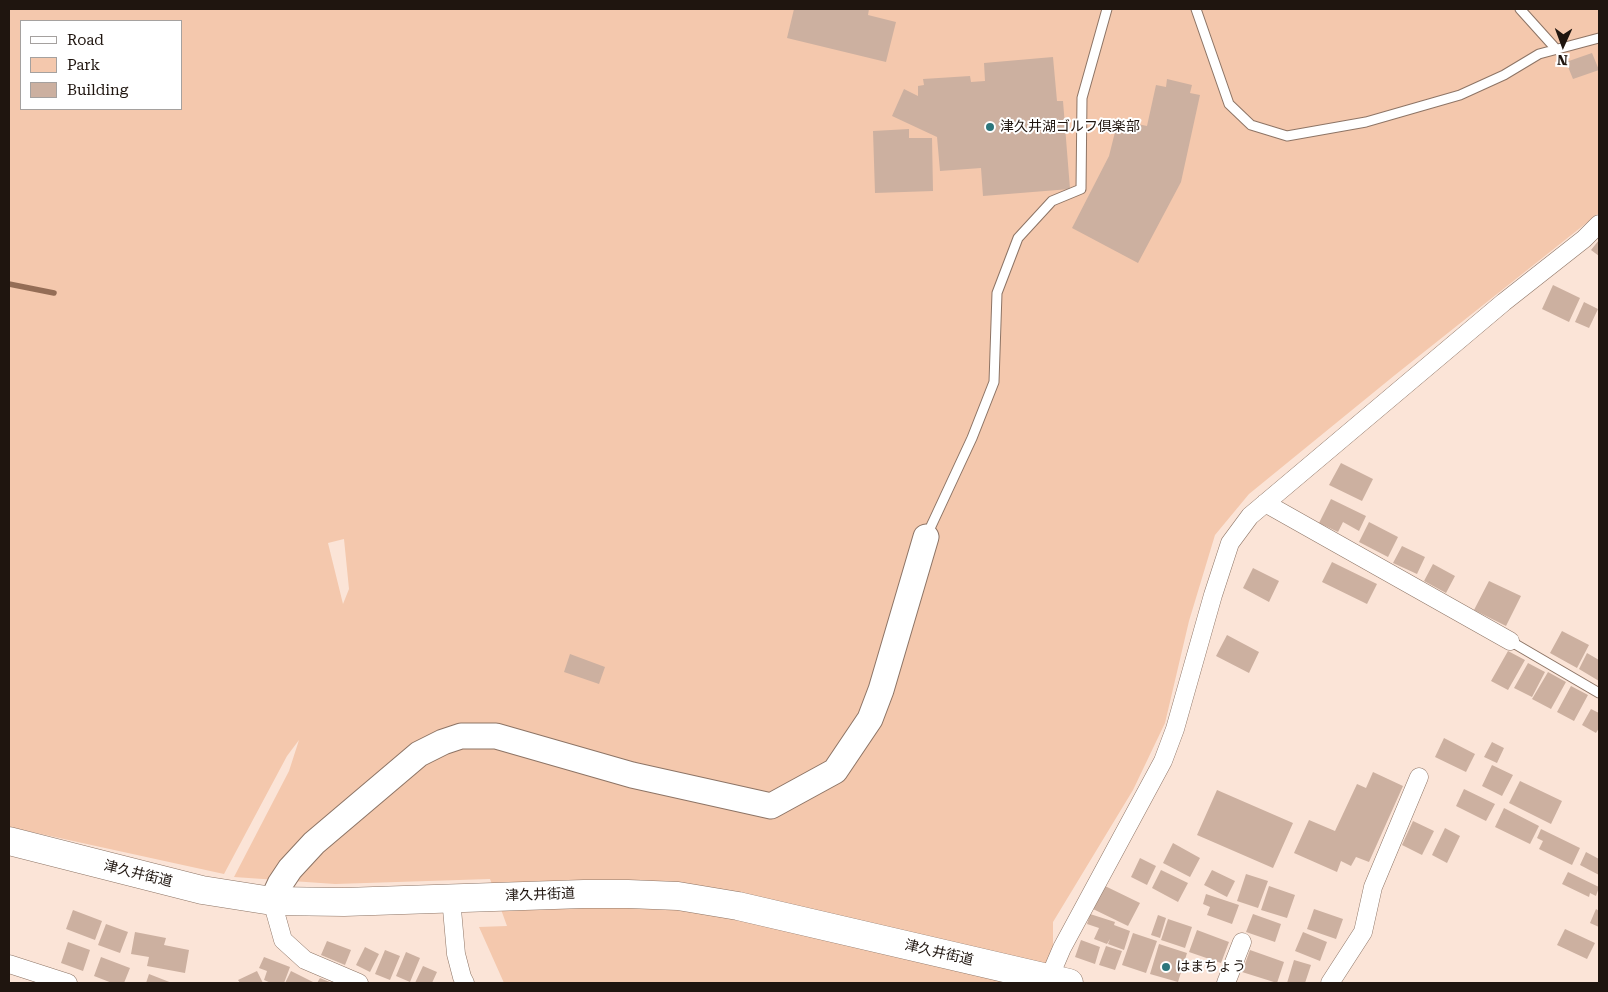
<!DOCTYPE html>
<meta charset="utf-8">
<style>
body{margin:0}
#map{position:relative;width:1608px;height:992px;overflow:hidden;background:#fbe4d7;font-family:"Roboto Serif",serif}
canvas{display:block}
.frame{position:absolute;inset:0;border:10px solid #1f150f;pointer-events:none}
.legend{position:absolute;left:20px;top:20px;width:162px;height:90px;box-sizing:border-box;background:#fff;border:1px solid #a5a19f;margin:0;padding:6px 9px;list-style:none;font-size:15px;color:#1f150f}
.legend li{display:flex;align-items:center;gap:10px;height:25px}
.legend b{width:25px;border:1px solid #a5a19f}
.north{position:absolute;left:1538px;top:20px;width:50px;height:50px;-webkit-text-stroke:4px #fff;paint-order:stroke;rotate:182deg;font-size:14px;font-weight:700;line-height:20px;text-align:center;color:#1f150f}
.north::after{content:'';display:block;margin:auto;width:18px;height:22px;background:#1f150f;clip-path:polygon(50% 0,100% 100%,50% 72%,0 100%)}
</style>
<div id="map">
<canvas width="1608" height="992"></canvas>
<div class="frame"></div>
<ul class="legend">
<li><b style="height:6px;background:#fff"></b>Road</li>
<li><b style="height:14px;background:#f4c8ad"></b>Park</li>
<li><b style="height:14px;background:#ccb0a0"></b>Building</li>
</ul>
<div class="north">N</div>
</div>
<script>
const ctx = document.querySelector('canvas').getContext('2d');
ctx.lineJoin = 'round';
function fillPath(path, color) {
  ctx.fillStyle = color;
  ctx.fill(path, 'evenodd');
}
function shape(rows) {
  const path = new Path2D();
  for (const r of rows) {
    path.moveTo(r[0], r[1]);
    for (let i = 2; i < r.length; i += 2) path.lineTo(r[i], r[i + 1]);
  }
  return path;
}
function trace(path, color, width, dash) {
  ctx.strokeStyle = color;
  ctx.lineWidth = width;
  ctx.lineCap = dash ? 'butt' : 'round';
  ctx.setLineDash(dash || []);
  ctx.stroke(path);
}
function drawText(font, color, halo, rows, align = 'center') {
  ctx.font = font + ' "Roboto Serif","Noto Sans JP",serif';
  ctx.lineWidth = 4;
  ctx.setLineDash([]);
  ctx.textBaseline = 'middle';
  ctx.strokeStyle = halo;
  ctx.fillStyle = color;
  for (const [text, x, y, turn = 0] of rows) {
    ctx.save();
    ctx.translate(x, y);
    ctx.rotate((+turn || 0) * Math.PI / 180);
    ctx.textAlign = isNaN(turn) ? turn : align;
    if (halo) ctx.strokeText(text, 0, 0);
    ctx.fillText(text, 0, 0);
    ctx.restore();
  }
}
fillPath(shape([
 [9,9,1599,9,1599,213,1395,375,1249,494,1215,535,1189,621,1165,723,1133,790,1053,922,1053,966,1033,983,504,983,479,927,507,926,490,879,335,884,234,877,289,771,299,740,287,756,224,874,9,827],
 [21,21,181,21,181,109,21,109],
 [344,539,349,589,343,604,328,543]
]), '#f4c8ad');
trace(shape([
 [9,284,54,293]
]), '#946d56', 5.5);
fillPath(shape([
 [794,9,869,9,868,15,896,22,886,62,787,38],
 [1592,53,1599,70,1573,79,1566,62],
 [1053,57,1057,101,1063,101,1070,189,983,196,981,168,940,171,937,137,892,116,904,89,918,96,918,86,924,85,923,79,970,76,971,82,985,81,984,63],
 [1167,79,1192,85,1190,93,1200,95,1181,182,1138,263,1072,228,1109,156,1118,120,1147,126,1156,85,1166,87],
 [909,129,909,138,932,138,933,191,875,193,873,131],
 [1599,240,1599,256,1591,250],
 [1553,285,1580,298,1569,322,1542,309],
 [1584,302,1598,309,1589,328,1575,322],
 [1341,463,1373,479,1362,501,1329,485],
 [1331,499,1366,516,1359,531,1343,522,1338,532,1319,523],
 [1369,522,1398,537,1388,557,1359,542],
 [1402,546,1425,557,1417,574,1393,563],
 [1332,562,1377,584,1367,604,1322,582],
 [1433,564,1455,576,1446,593,1424,581],
 [1253,568,1279,581,1269,602,1243,588],
 [1489,581,1521,596,1506,626,1474,610],
 [1562,631,1589,645,1577,668,1550,653],
 [1227,635,1259,652,1249,673,1216,656],
 [1508,651,1525,660,1508,690,1491,681],
 [1587,653,1599,660,1599,681,1579,669],
 [570,654,605,667,599,684,564,672],
 [1528,663,1545,672,1532,697,1514,688],
 [1548,672,1566,682,1551,709,1532,699],
 [1571,686,1588,695,1574,721,1557,712],
 [1591,709,1599,713,1599,728,1596,733,1582,725],
 [1444,738,1475,754,1466,772,1435,757],
 [1492,742,1504,748,1497,763,1484,757],
 [1492,765,1513,775,1502,796,1482,786],
 [1373,772,1403,786,1369,862,1356,857,1351,866,1341,861,1337,872,1294,853,1309,820,1335,831,1357,784,1366,788],
 [1520,781,1562,801,1551,824,1509,803],
 [1464,789,1495,804,1486,821,1456,806],
 [1217,790,1293,823,1273,868,1197,835],
 [1504,808,1539,826,1530,844,1495,827],
 [1413,821,1434,831,1422,855,1402,845],
 [1445,828,1460,836,1447,863,1432,855],
 [1541,829,1580,848,1572,865,1539,849,1543,841,1537,838],
 [1173,843,1200,858,1190,877,1163,863],
 [1586,852,1599,859,1599,875,1580,865],
 [1140,858,1156,866,1147,885,1131,877],
 [1161,870,1188,883,1178,902,1152,888],
 [1212,870,1235,881,1227,897,1204,885],
 [1568,872,1599,887,1596,896,1590,893,1589,897,1562,884],
 [1246,874,1268,881,1258,908,1237,901],
 [1105,886,1140,903,1128,926,1093,909],
 [1269,886,1295,895,1287,918,1261,910],
 [1206,894,1239,905,1232,924,1207,915,1210,907,1203,904],
 [1314,909,1343,919,1336,939,1307,929],
 [1596,909,1599,911,1599,927,1590,923],
 [73,910,102,921,95,940,66,929],
 [1090,914,1115,922,1114,925,1130,931,1124,950,1108,944,1110,939,1107,944,1094,939,1099,928,1087,924],
 [1253,914,1281,924,1275,942,1246,932],
 [1158,915,1166,918,1160,938,1151,935],
 [1168,919,1192,927,1185,948,1161,940],
 [106,924,128,932,120,953,98,945],
 [1565,929,1595,943,1587,959,1557,945],
 [1197,930,1229,942,1221,963,1189,952],
 [135,932,166,938,164,945,189,950,185,973,147,966,149,957,131,954],
 [1303,932,1327,942,1320,961,1295,951],
 [1133,933,1157,941,1146,973,1122,965],
 [1081,940,1100,947,1095,964,1075,957],
 [327,941,351,950,345,965,321,955],
 [68,942,90,950,83,971,61,963],
 [1159,944,1187,953,1178,982,1150,974],
 [1106,946,1122,951,1115,970,1099,965],
 [365,947,379,954,370,972,356,965],
 [385,950,400,956,390,980,375,974],
 [1250,950,1284,962,1277,983,1242,972],
 [406,952,420,958,410,982,396,976],
 [101,957,130,968,124,983,112,983,94,976],
 [264,957,290,967,284,983,271,983,264,980,267,971,259,968],
 [1294,960,1311,965,1305,983,1287,983],
 [423,966,437,972,432,983,415,983],
 [257,971,263,983,240,983,238,980],
 [291,971,315,983,285,983],
 [149,974,172,983,146,983],
 [320,978,332,983,317,983]
]), '#ccb0a0');
const lane = shape([
 [1196,9,1229,104,1251,125,1287,136,1366,122,1460,95,1504,75,1539,54,1599,38],
 [1520,9,1556,49],
 [926,537,972,438,994,382,997,293,1018,238,1052,201,1081,189,1082,98,1107,9],
 [1510,641,1599,693]
]);
const street = shape([
 [1265,503,1510,641],
 [451,898,456,954,462,977,465,983],
 [272,901,283,940,305,960,359,983],
 [9,964,68,983],
 [1047,983,1062,948,1163,761,1175,729,1213,595,1230,543,1250,516,1504,302,1584,239,1599,224],
 [1226,983,1242,942],
 [1330,983,1363,932,1373,887,1419,777]
]);
const secondary = shape([
 [272,901,280,884,290,869,314,843,419,754,443,742,461,736,496,736,632,775,771,806,835,771,870,719,881,690,926,537]
]);
const highway = shape([
 [9,841,202,890,272,901,344,902,584,894,628,894,678,896,738,906,1069,983]
]);
trace(lane, '#8d7465', 11);
trace(street, '#8d7465', 19);
trace(secondary, '#8d7465', 27);
trace(highway, '#8d7465', 29);
trace(lane, '#fff', 9);
trace(street, '#fff', 18);
trace(secondary, '#fff', 25);
trace(highway, '#fff', 28);
for (const [x, y, r, color] of [
 [990,127,5,"#2c767c"],
 [1166,967,5,"#2c767c"]
]) {
  const dot = new Path2D();
  dot.arc(x, y, r, 0, 2 * Math.PI);
  ctx.fillStyle = color;
  ctx.fill(dot);
  trace(dot, '#fff', 2);
}
drawText('14px', '#1f150f', '#fff', [
 ["津久井湖ゴルフ倶楽部",1000,127],
 ["はまちょう",1176,967]
], 'left');
drawText('14px', '#1f150f', '#fff', [
 ["津久井街道",138,874,14],
 ["津久井街道",540,895,-2],
 ["津久井街道",939,953,13]
]);
</script>
